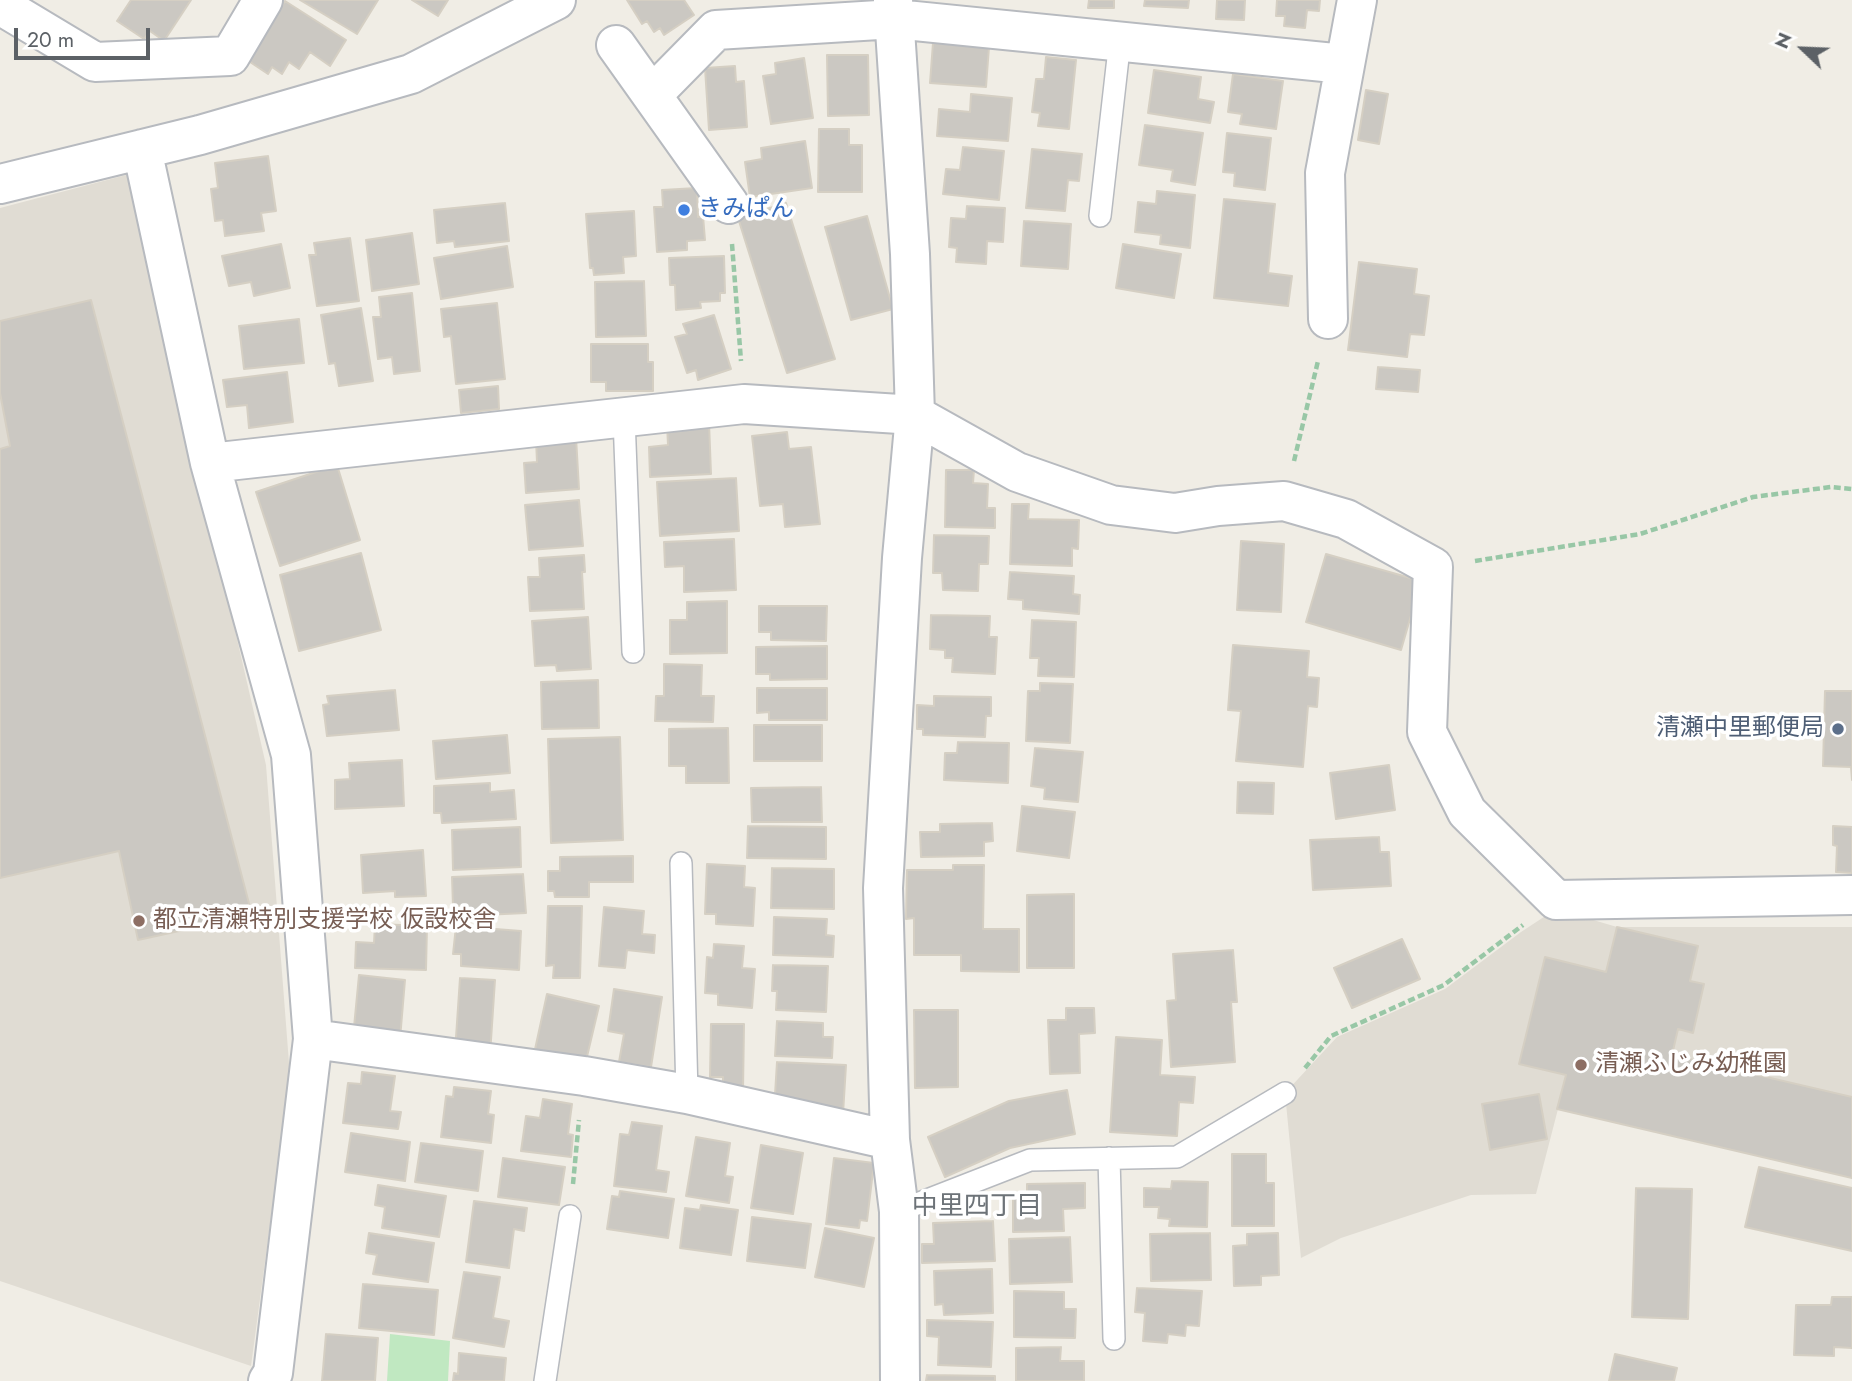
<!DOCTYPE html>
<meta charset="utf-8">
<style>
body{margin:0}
#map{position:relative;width:1852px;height:1381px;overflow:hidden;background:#f0ede5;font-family:Jost,sans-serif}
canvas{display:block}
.north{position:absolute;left:1768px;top:14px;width:70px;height:70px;-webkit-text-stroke:5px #fff;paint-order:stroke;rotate:293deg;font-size:19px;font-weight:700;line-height:28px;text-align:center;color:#5c6166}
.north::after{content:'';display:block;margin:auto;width:24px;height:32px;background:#5c6166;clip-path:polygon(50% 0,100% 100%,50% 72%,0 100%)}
.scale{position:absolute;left:14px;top:28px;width:136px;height:32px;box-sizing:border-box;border:4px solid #5c6166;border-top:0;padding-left:9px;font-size:21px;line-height:24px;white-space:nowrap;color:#5c6166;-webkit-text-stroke:5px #fff;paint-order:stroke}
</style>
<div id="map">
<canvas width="1852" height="1381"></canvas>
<div class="north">N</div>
<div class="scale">20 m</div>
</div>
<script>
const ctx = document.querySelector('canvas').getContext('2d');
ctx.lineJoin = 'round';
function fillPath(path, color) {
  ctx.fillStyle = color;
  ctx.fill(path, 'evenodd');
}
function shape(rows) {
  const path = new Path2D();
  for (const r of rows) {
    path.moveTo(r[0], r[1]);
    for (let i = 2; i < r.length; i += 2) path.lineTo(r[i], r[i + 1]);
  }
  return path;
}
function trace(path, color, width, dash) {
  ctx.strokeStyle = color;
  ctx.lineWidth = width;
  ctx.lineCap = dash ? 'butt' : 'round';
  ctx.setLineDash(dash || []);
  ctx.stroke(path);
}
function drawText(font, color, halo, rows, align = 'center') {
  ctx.font = font + ' Jost,"Noto Sans JP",sans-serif';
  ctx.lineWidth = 7;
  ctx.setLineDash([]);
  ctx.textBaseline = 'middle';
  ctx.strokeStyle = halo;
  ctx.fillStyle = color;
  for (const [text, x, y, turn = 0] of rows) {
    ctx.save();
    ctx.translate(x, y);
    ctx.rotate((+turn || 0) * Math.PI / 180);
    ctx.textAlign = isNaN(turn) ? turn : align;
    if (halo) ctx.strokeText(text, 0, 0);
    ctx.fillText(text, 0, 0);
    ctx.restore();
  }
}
fillPath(shape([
 [130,174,266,765,290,1076,251,1366,0,1281,0,208],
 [1556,909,1617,927,1852,927,1852,1178,1558,1109,1536,1194,1471,1195,1341,1238,1301,1258,1285,1093,1337,1037,1445,989,1521,932]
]), '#e0dcd3');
fillPath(shape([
 [390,1334,450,1341,448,1381,387,1381]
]), '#c0e8c1');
const building = shape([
 [131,0,191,0,164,41,150,31,144,39,117,21,131,0],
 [300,0,378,0,357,34,300,0],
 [412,0,448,0,438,16,412,0],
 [627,0,684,0,694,15,664,35,660,28,654,32,647,21,642,24,627,0],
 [1089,0,1114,0,1114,8,1088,8,1089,0],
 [1145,0,1189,0,1188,8,1144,6,1145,0],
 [1217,0,1245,0,1244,20,1216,19,1217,0],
 [1277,0,1320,0,1319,11,1307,10,1305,28,1284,26,1285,16,1276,16,1277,0],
 [285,1,346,40,330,66,310,52,299,69,289,62,282,74,272,67,268,74,247,60,285,1],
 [933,43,989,47,986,87,930,83,933,43],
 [827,55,868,55,869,115,828,116,827,55],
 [1046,57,1076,60,1069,129,1038,126,1040,113,1032,112,1036,79,1044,79,1046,57],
 [804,58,813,118,771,124,763,76,776,74,775,63,804,58],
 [735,66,736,82,744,81,747,127,709,130,705,68,735,66],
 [1154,70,1201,77,1198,99,1214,102,1210,123,1148,113,1154,70],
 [1233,74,1283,81,1276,129,1240,124,1242,114,1228,112,1233,74],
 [1366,90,1388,94,1379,144,1358,140,1366,90],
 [971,94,1012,98,1008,141,937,136,939,109,970,112,971,94],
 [1145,125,1203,133,1195,185,1171,181,1173,170,1139,165,1145,125],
 [819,129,849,129,849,145,862,145,862,192,818,192,819,129],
 [1227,133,1271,138,1265,190,1234,186,1235,173,1223,172,1227,133],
 [805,141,812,188,750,197,745,162,762,159,761,148,805,141],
 [963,147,1004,151,999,200,943,194,946,169,960,170,963,147],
 [1032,149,1082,154,1079,181,1068,180,1065,211,1026,208,1032,149],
 [268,156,276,211,261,213,264,231,225,236,223,220,215,221,211,189,218,188,215,163,268,156],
 [697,188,698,217,703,216,705,240,687,241,687,250,657,252,654,207,663,207,662,190,697,188],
 [1157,191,1195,195,1190,248,1160,244,1161,235,1135,232,1138,202,1156,204,1157,191],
 [1224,199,1275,204,1268,273,1292,276,1288,306,1214,298,1224,199],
 [505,203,509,241,455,247,454,241,437,243,434,210,505,203],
 [786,203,835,359,787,373,738,218,786,203],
 [967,206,1005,208,1003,242,987,241,986,264,956,262,957,248,949,247,951,218,966,219,967,206],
 [634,211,636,256,623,257,624,273,594,275,593,268,590,268,586,214,634,211],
 [867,216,893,309,851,320,825,227,867,216],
 [1024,221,1071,224,1068,269,1021,266,1024,221],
 [412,233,419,284,372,291,366,240,412,233],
 [350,238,359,301,317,306,309,255,316,255,314,243,350,238],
 [281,244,290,288,254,296,251,282,229,286,222,256,281,244],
 [1123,244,1181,254,1174,298,1116,288,1123,244],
 [507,246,513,287,441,299,434,258,507,246],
 [724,256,725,293,720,293,720,301,700,302,701,308,676,310,675,285,670,285,669,258,724,256],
 [1359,262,1417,269,1414,294,1429,296,1424,335,1410,334,1407,357,1348,350,1359,262],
 [644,281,646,336,596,337,595,282,644,281],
 [412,293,420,371,394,374,392,357,378,359,373,317,381,317,379,297,412,293],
 [91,300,252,915,138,940,119,851,0,878,0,449,10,446,0,393,0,321,91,300],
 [497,303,505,379,456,384,451,336,444,337,441,309,497,303],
 [361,308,373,381,339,386,335,363,329,364,321,315,361,308],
 [714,315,731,369,698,380,696,370,687,373,675,337,687,334,683,324,714,315],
 [299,319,304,363,244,369,239,326,299,319],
 [591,344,648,344,648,362,653,362,653,391,606,391,606,382,591,382,591,344],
 [1378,367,1420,370,1418,392,1376,389,1378,367],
 [287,372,293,422,249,428,247,405,227,407,223,380,287,372],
 [498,386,499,409,461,413,459,390,498,386],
 [709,422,711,474,650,477,649,447,668,445,667,424,709,422],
 [787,432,789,449,811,447,820,524,785,527,783,504,760,506,752,436,787,432],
 [576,437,579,489,526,493,524,463,537,462,536,440,576,437],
 [337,465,360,540,280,566,256,492,337,465],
 [946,470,974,470,973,483,988,484,987,508,995,508,995,528,945,527,946,470],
 [736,478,739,531,660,536,657,482,736,478],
 [579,500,583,546,529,550,525,505,579,500],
 [1012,504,1029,504,1028,519,1079,520,1078,549,1072,548,1072,566,1010,564,1012,504],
 [934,535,989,536,988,564,979,564,978,591,943,590,942,573,933,573,934,535],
 [734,539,736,590,684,592,684,566,665,567,664,542,734,539],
 [1241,541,1284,544,1281,612,1237,610,1241,541],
 [361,553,381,630,299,651,280,575,361,553],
 [1326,554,1421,581,1401,650,1306,622,1326,554],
 [584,555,585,572,582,572,584,609,530,611,528,577,540,577,539,558,584,555],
 [1010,572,1074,576,1073,594,1080,595,1079,614,1023,609,1023,600,1008,599,1010,572],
 [727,601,727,653,670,654,670,620,687,620,687,602,727,601],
 [759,606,827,606,826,641,771,640,771,632,759,632,759,606],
 [931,615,990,616,989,637,997,637,995,674,952,672,953,658,945,658,945,650,930,649,931,615],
 [588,617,591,669,557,671,556,665,535,666,532,621,588,617],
 [1032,620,1076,622,1074,677,1038,676,1039,658,1030,658,1032,620],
 [1233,645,1309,651,1307,677,1319,678,1317,707,1308,706,1303,767,1236,761,1241,711,1228,710,1233,645],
 [827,646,827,679,770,680,770,674,756,674,756,647,827,646],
 [664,664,702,665,701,696,714,696,713,722,655,721,656,696,664,696,664,664],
 [598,680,599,728,542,729,541,682,598,680],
 [1040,683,1073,684,1070,743,1026,741,1028,691,1040,691,1040,683],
 [757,688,827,688,827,720,769,720,769,712,757,713,757,688],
 [395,690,399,730,327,736,323,705,329,704,327,696,395,690],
 [1825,691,1852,691,1852,780,1851,767,1823,766,1825,691],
 [934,696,991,697,991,716,986,716,985,737,923,735,923,729,917,729,917,705,934,706,934,696],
 [754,725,822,725,822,761,754,761,754,725],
 [728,728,729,783,686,783,686,766,669,766,669,729,728,728],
 [507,735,510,773,436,779,433,741,507,735],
 [620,737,623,840,551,843,548,739,620,737],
 [958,742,1009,743,1008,783,944,780,945,753,957,753,958,742],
 [1035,748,1083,752,1078,802,1044,799,1045,788,1031,786,1035,748],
 [402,760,404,806,335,809,335,780,350,779,349,763,402,760],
 [1389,765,1395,810,1336,819,1330,773,1389,765],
 [1238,782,1274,783,1273,814,1237,813,1238,782],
 [490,783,490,792,514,790,516,819,442,823,441,813,434,813,434,786,490,783],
 [821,787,822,822,752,822,751,788,821,787],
 [1022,806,1075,812,1069,858,1017,851,1022,806],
 [992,823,993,841,984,842,984,856,921,857,920,832,940,832,940,824,992,823],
 [748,826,826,827,826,859,747,858,748,826],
 [1833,826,1852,827,1852,873,1836,872,1837,846,1833,845,1833,826],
 [520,827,521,867,453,870,452,830,520,827],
 [1379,837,1380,852,1389,852,1391,886,1313,890,1310,840,1379,837],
 [423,850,426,896,395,897,395,891,363,893,361,855,423,850],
 [633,856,633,882,589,882,589,897,555,897,554,891,548,891,548,871,560,871,560,857,633,856],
 [707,864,745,866,744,887,755,888,753,926,716,924,716,914,705,914,707,864],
 [953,865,984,865,983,929,1019,929,1019,972,961,971,961,955,914,955,914,918,906,919,907,870,953,870,953,865],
 [772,868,834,869,834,909,771,908,772,868],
 [523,874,526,913,461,916,460,906,453,906,452,877,523,874],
 [1074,894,1074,968,1027,968,1027,895,1074,894],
 [548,906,582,906,580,978,553,978,554,965,546,966,548,906],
 [604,907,644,911,642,934,655,935,654,953,627,950,625,968,599,966,604,907],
 [774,917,827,919,826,935,834,936,833,957,773,955,774,917],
 [375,924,427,926,426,970,355,968,356,942,374,943,375,924],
 [456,926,521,931,519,970,461,966,461,954,453,954,456,926],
 [1617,927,1698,946,1690,981,1704,984,1693,1033,1678,1029,1672,1055,1852,1097,1852,1178,1557,1109,1566,1075,1519,1064,1545,957,1606,972,1617,927],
 [1402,939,1420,979,1352,1008,1334,968,1402,939],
 [714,944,744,946,742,968,755,969,752,1008,718,1005,718,994,705,993,707,957,713,958,714,944],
 [1233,950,1237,1002,1231,1002,1235,1062,1171,1067,1167,1001,1176,1000,1173,954,1233,950],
 [773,965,828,966,826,1012,776,1010,777,991,772,991,773,965],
 [359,975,405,980,400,1039,354,1027,359,975],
 [460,978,495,980,490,1055,455,1052,460,978],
 [614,989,662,997,651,1067,619,1062,624,1034,608,1031,614,989],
 [547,994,599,1006,585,1065,534,1054,547,994],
 [1066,1008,1094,1008,1095,1033,1079,1034,1080,1073,1050,1074,1048,1020,1066,1020,1066,1008],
 [914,1010,958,1010,958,1087,915,1088,914,1010],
 [777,1021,823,1023,823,1037,833,1037,832,1058,775,1056,777,1021],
 [711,1024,744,1024,743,1091,723,1091,723,1077,710,1077,711,1024],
 [1116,1037,1162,1040,1160,1075,1195,1077,1193,1103,1179,1102,1177,1136,1110,1132,1116,1037],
 [777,1062,846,1065,843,1114,774,1111,777,1062],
 [362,1072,395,1076,390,1111,401,1112,398,1129,343,1123,348,1083,361,1084,362,1072],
 [454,1087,491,1091,488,1114,494,1115,491,1143,441,1137,446,1096,453,1097,454,1087],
 [1067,1090,1075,1134,1010,1148,945,1177,928,1137,1009,1101,1067,1090],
 [1539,1094,1547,1139,1490,1150,1482,1104,1539,1094],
 [543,1099,572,1104,568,1134,573,1135,571,1157,521,1151,526,1116,540,1118,543,1099],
 [632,1122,662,1126,656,1170,669,1172,666,1192,614,1186,620,1134,629,1135,632,1122],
 [351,1133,410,1142,405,1181,345,1172,351,1133],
 [696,1137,730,1143,725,1176,733,1177,729,1203,686,1196,696,1137],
 [421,1143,483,1151,478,1191,415,1182,421,1143],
 [761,1145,803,1153,793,1214,751,1208,761,1145],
 [1232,1154,1266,1154,1266,1183,1274,1183,1274,1226,1232,1226,1232,1154],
 [503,1158,565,1167,559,1205,498,1197,503,1158],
 [834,1158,874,1163,867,1221,860,1220,859,1228,826,1224,834,1158],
 [1759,1167,1852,1188,1852,1251,1745,1227,1759,1167],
 [1172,1181,1208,1182,1207,1227,1169,1226,1170,1219,1158,1218,1159,1207,1144,1207,1144,1188,1171,1189,1172,1181],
 [1085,1183,1085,1208,1063,1209,1064,1231,1013,1232,1013,1193,1027,1193,1027,1184,1085,1183],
 [378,1185,446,1196,439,1237,382,1228,385,1207,375,1205,378,1185],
 [1636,1188,1692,1189,1688,1319,1632,1317,1636,1188],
 [620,1191,674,1199,668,1238,607,1229,612,1196,619,1197,620,1191],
 [474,1201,527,1208,524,1231,514,1229,509,1268,466,1262,474,1201],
 [701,1205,738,1210,731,1255,680,1248,685,1208,700,1210,701,1205],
 [752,1217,811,1224,805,1268,747,1261,752,1217],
 [993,1221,995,1261,922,1263,922,1244,934,1244,933,1223,993,1221],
 [825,1228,874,1238,864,1287,815,1277,825,1228],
 [369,1233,434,1243,428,1282,373,1274,377,1255,366,1253,369,1233],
 [1210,1233,1211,1280,1151,1281,1150,1234,1210,1233],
 [1278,1233,1279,1275,1261,1276,1261,1285,1234,1286,1233,1246,1247,1245,1247,1234,1278,1233],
 [1070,1237,1072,1282,1010,1284,1009,1239,1070,1237],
 [992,1269,993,1313,944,1315,943,1304,935,1305,934,1271,992,1269],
 [464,1272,500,1277,493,1318,509,1321,504,1347,453,1338,464,1272],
 [363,1284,438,1290,434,1335,359,1328,363,1284],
 [1137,1288,1202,1291,1199,1326,1186,1325,1185,1336,1168,1334,1167,1343,1143,1341,1145,1313,1135,1312,1137,1288],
 [1014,1291,1064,1292,1064,1309,1076,1309,1075,1338,1014,1337,1014,1291],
 [1832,1297,1852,1297,1852,1348,1834,1347,1834,1356,1794,1355,1796,1305,1831,1305,1832,1297],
 [927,1320,993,1322,991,1367,938,1365,939,1337,927,1336,927,1320],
 [326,1334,378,1338,375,1381,322,1381,326,1334],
 [1061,1347,1060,1361,1084,1361,1084,1381,1016,1381,1016,1348,1061,1347],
 [459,1353,506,1358,504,1381,453,1381,454,1373,458,1374,459,1353],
 [1615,1354,1677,1368,1674,1381,1609,1381,1615,1354],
 [927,1375,995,1376,995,1381,926,1381,927,1375]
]);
fillPath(building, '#cbc8c2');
trace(building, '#d5cfc3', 2);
const service = shape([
 [1100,216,1120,40],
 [624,418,633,652],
 [681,863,687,1094],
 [1109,1158,1114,1339],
 [899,1211,1030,1160,1177,1157,1285,1093],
 [545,1381,570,1216]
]);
const minor = shape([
 [893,0,910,254,915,415,902,558,883,888,890,1140,899,1211,900,1381],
 [0,5,95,62,230,56,263,0],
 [616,45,729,204],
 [652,95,716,30,895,19,1344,64],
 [142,149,210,463,291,755,313,1039,273,1373,268,1381],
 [0,184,200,135,411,74,556,0],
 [1328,319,1325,173,1357,0],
 [210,463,744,404,915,415,1017,472,1111,505,1175,513,1218,506,1284,501,1346,519,1433,567,1427,732,1467,812,1556,900,1852,895],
 [313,1039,584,1076,687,1094,890,1140]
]);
trace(service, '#b7babf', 24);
trace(minor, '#b7babf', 42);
trace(shape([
 [732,244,741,361],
 [1294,461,1318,361],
 [1475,561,1640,534,1753,497,1831,487,1852,489],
 [1305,1068,1331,1036,1444,985,1523,925],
 [573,1184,579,1120]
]), '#98c7a6', 4.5, [7, 3.5]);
trace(service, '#fff', 21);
trace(minor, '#fff', 38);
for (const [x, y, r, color] of [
 [684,210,7,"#3f7fe0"],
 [1838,729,7,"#5c6f8a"],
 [139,921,7,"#8d6e63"],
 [1581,1065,7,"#8d6e63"]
]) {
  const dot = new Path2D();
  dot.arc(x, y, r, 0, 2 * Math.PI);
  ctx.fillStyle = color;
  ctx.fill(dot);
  trace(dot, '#fff', 2.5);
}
drawText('24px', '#366cbe', '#fff', [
 ["きみぱん",698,210]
], 'left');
drawText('24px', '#4e5e75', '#fff', [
 ["清瀬中里郵便局",1824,729]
], 'right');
drawText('24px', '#785e54', '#fff', [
 ["都立清瀬特別支援学校 仮設校舎",153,921],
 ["清瀬ふじみ幼稚園",1595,1065]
], 'left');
drawText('26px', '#6d7378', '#fff', [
 ["中里四丁目",977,1208]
]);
</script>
